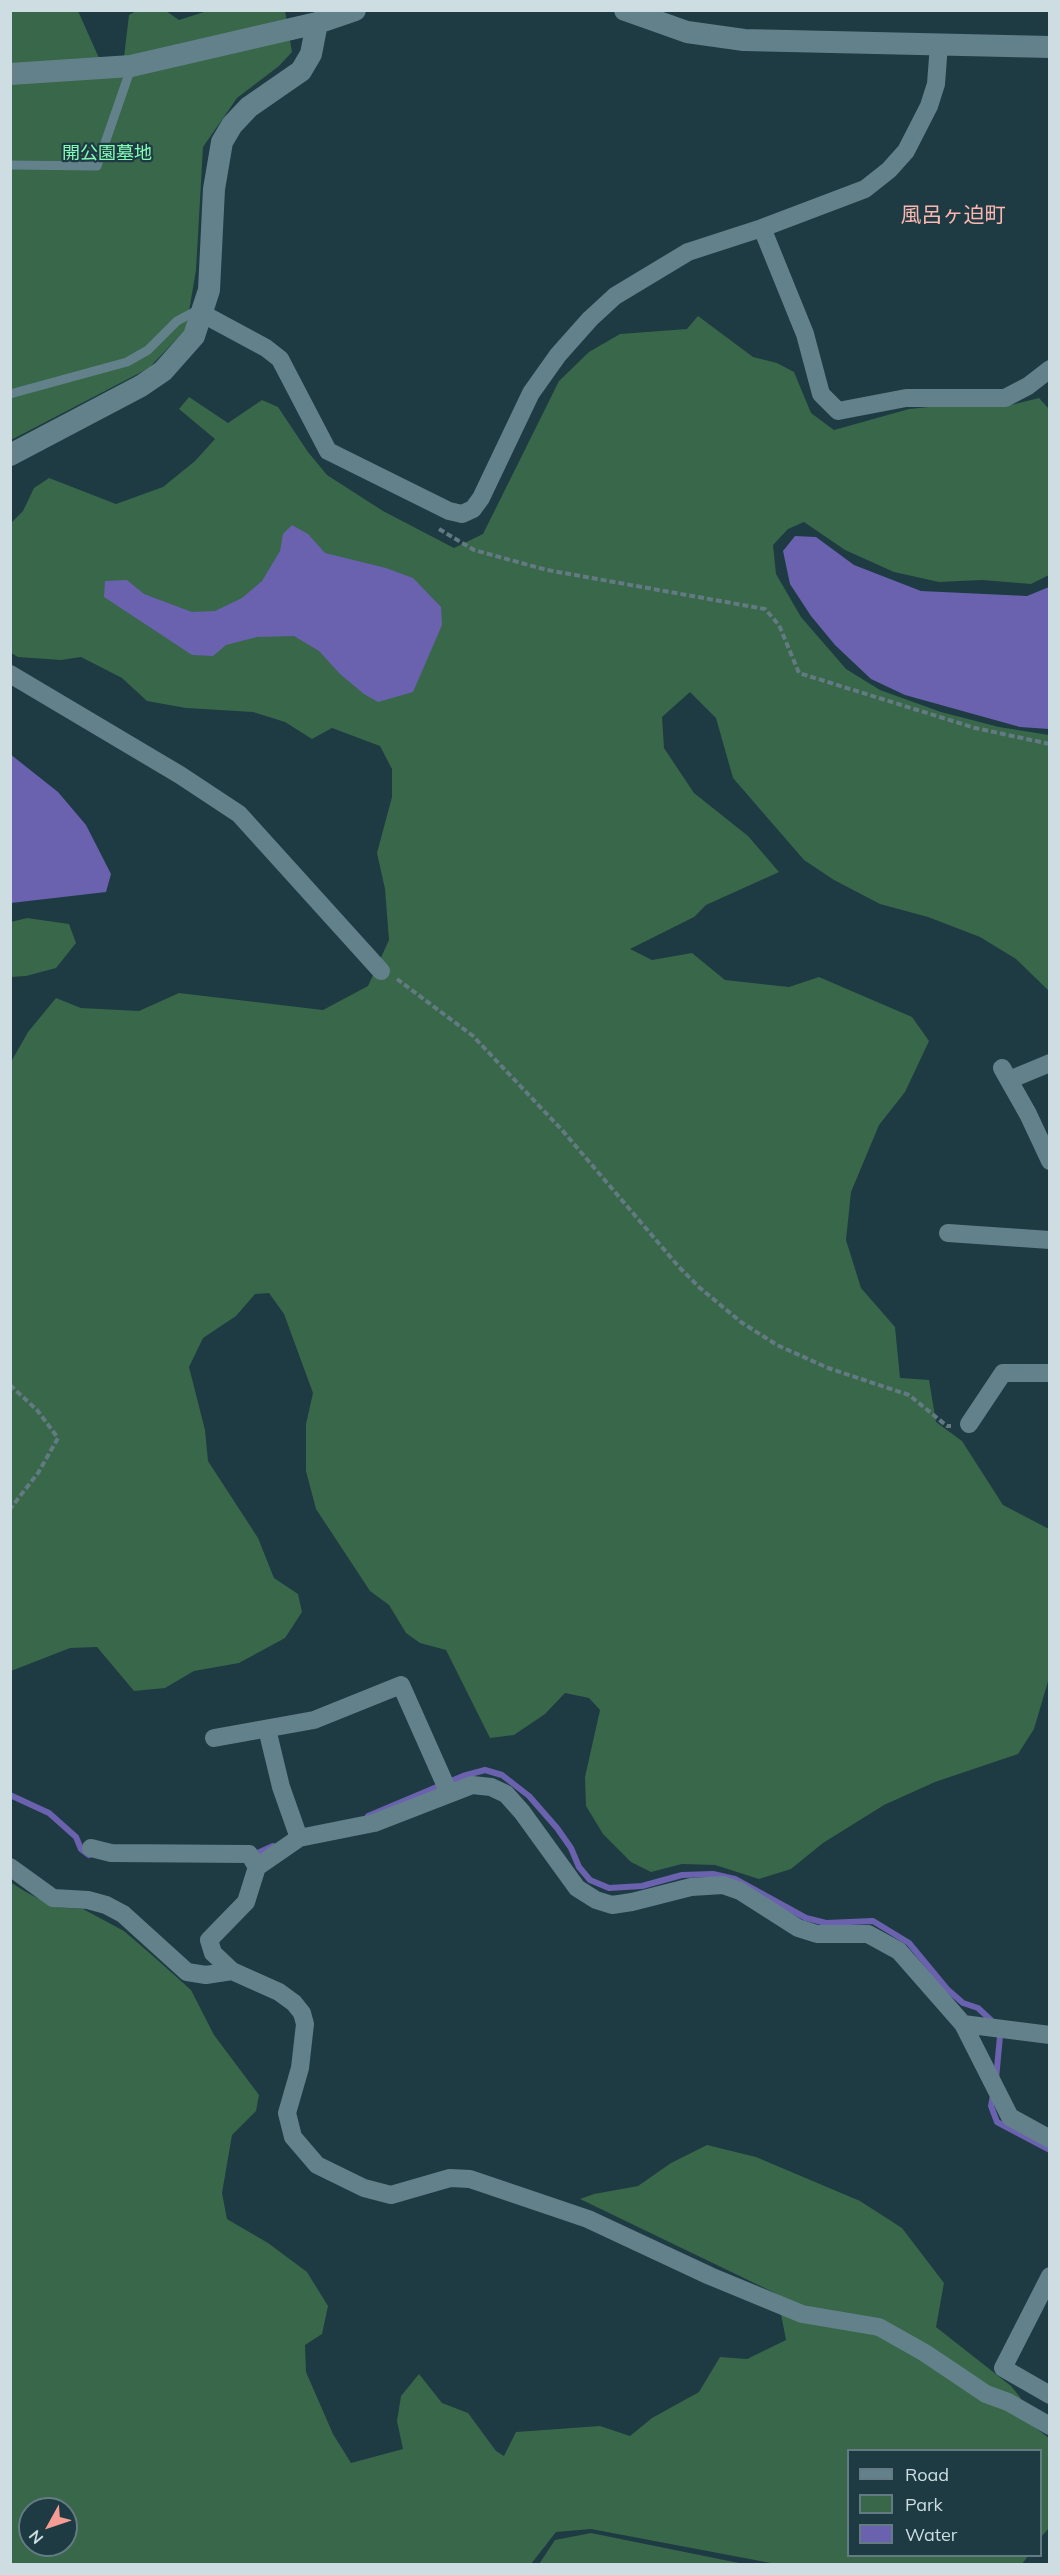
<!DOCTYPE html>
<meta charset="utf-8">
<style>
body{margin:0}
#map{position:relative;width:1060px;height:2575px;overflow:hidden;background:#1e3a43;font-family:Mulish,sans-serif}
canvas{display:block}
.frame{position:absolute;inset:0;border:12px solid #cddde2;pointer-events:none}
.legend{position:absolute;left:847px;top:2449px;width:195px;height:108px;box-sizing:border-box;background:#1e3a43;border:2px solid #647b83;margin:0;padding:8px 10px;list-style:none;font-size:18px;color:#cddde2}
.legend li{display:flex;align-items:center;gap:12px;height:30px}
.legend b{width:30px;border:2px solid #647b83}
.north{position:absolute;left:18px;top:2497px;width:60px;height:60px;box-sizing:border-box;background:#1e3a43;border:2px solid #647b83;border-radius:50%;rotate:230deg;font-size:16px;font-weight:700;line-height:24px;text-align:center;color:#cddde2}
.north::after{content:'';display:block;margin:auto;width:21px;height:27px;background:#f59c95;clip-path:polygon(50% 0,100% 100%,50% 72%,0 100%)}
</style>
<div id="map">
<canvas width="1060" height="2575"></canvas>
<div class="frame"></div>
<ul class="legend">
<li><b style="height:8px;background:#63818b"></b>Road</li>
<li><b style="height:16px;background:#38674a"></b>Park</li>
<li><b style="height:16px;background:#6a62ae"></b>Water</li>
</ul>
<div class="north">N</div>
</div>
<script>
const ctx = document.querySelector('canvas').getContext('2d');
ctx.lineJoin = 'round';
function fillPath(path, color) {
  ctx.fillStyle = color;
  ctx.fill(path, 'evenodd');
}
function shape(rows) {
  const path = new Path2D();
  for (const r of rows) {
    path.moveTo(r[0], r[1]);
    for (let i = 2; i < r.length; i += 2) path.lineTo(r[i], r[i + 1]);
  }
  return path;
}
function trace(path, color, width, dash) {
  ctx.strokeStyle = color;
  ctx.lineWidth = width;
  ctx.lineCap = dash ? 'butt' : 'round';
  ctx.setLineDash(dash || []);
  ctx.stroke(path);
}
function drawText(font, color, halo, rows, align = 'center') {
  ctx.font = font + ' Mulish,"Noto Sans JP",sans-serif';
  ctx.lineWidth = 4.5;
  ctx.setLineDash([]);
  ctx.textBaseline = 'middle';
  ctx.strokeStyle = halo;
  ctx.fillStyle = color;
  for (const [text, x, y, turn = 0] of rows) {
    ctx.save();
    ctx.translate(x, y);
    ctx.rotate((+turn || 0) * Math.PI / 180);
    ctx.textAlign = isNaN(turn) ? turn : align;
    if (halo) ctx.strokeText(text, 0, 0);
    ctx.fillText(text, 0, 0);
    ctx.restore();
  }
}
fillPath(shape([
 [11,11,78,11,99,58,124,57,129,15,136,11,166,11,179,20,207,11,285,11,292,52,279,66,237,98,203,147,196,270,186,329,149,368,11,440],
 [698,316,753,357,777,363,794,372,811,413,834,430,909,409,968,403,1011,405,1039,398,1049,409,1049,575,1031,584,982,580,939,582,894,572,845,550,804,522,788,529,773,545,776,574,801,617,846,669,880,690,941,712,999,727,1049,735,1049,991,1016,959,980,937,928,917,880,904,834,880,804,860,733,778,716,718,690,692,662,717,664,748,694,793,748,836,779,872,706,905,694,917,630,949,652,960,692,953,725,980,789,987,819,977,912,1017,929,1041,905,1092,879,1125,851,1192,846,1240,861,1288,895,1327,900,1378,929,1380,936,1422,962,1441,1003,1505,1049,1529,1049,1678,1034,1729,1018,1754,935,1782,884,1805,823,1843,791,1869,759,1879,715,1865,682,1864,651,1872,631,1862,603,1834,586,1806,585,1777,600,1710,589,1698,565,1693,545,1714,514,1735,490,1738,446,1650,420,1643,406,1633,389,1605,370,1591,316,1509,306,1471,306,1424,313,1393,284,1314,269,1293,255,1294,236,1316,203,1338,189,1367,205,1430,208,1461,258,1538,274,1578,298,1594,302,1612,285,1638,239,1663,194,1671,165,1688,134,1691,97,1647,70,1648,11,1671,11,1062,28,1032,56,998,81,1008,139,1011,179,993,323,1010,368,986,389,940,385,889,377,853,392,797,392,769,380,746,332,728,312,739,285,722,253,712,186,708,147,701,122,678,81,657,61,660,18,657,11,653,11,523,23,511,34,488,49,478,116,504,163,487,195,461,215,439,179,409,189,397,228,423,262,400,278,407,308,452,327,475,383,511,454,548,483,534,559,381,589,352,620,334,687,329],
 [27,918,69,924,76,943,56,968,26,976,11,977,11,922],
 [10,1882,26,1892,55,1907,83,1909,124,1931,153,1956,191,1990,214,2035,259,2095,256,2111,232,2135,222,2193,227,2219,268,2243,307,2272,328,2306,322,2334,305,2345,306,2372,333,2434,351,2463,403,2449,397,2421,401,2396,419,2374,442,2403,468,2413,496,2451,504,2456,516,2432,600,2426,630,2436,652,2418,699,2392,720,2357,747,2359,786,2340,777,2294,580,2199,594,2194,638,2186,671,2163,707,2145,756,2157,860,2201,902,2228,944,2283,936,2327,1011,2386,1020,2397,1028,2422,1049,2438,1049,2528,1041,2537,1040,2450,848,2450,848,2556,1028,2556,1022,2564,776,2564,591,2529,556,2532,531,2564,11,2564],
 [30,2509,66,2509,66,2545,30,2545],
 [591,2533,744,2564,539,2564,555,2540]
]), '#38674a');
fillPath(shape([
 [292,525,308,534,325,553,386,568,413,578,441,607,442,625,413,692,378,702,364,694,340,674,319,651,294,636,257,637,226,645,213,656,192,655,104,597,105,581,127,580,144,594,192,612,215,611,242,598,262,581,280,551,283,534],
 [795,536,816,537,854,565,921,591,1027,596,1049,587,1049,729,1020,727,905,695,871,679,835,645,811,616,790,584,783,551],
 [10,754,58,792,86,825,111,874,106,892,11,903]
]), '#6a62ae');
trace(shape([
 [10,1795,49,1813,76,1837,81,1849,89,1855],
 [368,1816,463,1776,485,1770,502,1775,529,1796,557,1828,571,1848,579,1867,590,1880,609,1888,642,1886,682,1875,713,1874,735,1879,806,1918,826,1923,873,1921,909,1943,947,1989,963,2003,978,2008,993,2022],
 [253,1855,273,1846],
 [996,2079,1000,2036,999,2030],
 [993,2095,991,2106,997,2122,1050,2150]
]), '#6a62ae', 6);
trace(shape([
 [439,529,474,550,547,570,765,609,779,625,799,673,975,728,1050,744],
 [397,979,473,1036,562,1130,679,1267,700,1288,741,1322,777,1345,828,1368,909,1395,947,1426,951,1426],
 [10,1385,37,1410,58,1438,38,1473,10,1509]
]), '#637a82', 4, [6, 3]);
trace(shape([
 [10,165,97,166,131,68],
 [10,394,127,362,148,350,177,321,194,312,200,313]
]), '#63818b', 9);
trace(shape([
 [762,228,805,334,821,394,838,411,906,398,1005,398,1028,386,1050,369],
 [203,314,266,348,280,359,328,451,449,511,462,514,473,509,481,498,531,393,558,355,590,319,615,296,688,252,762,228,865,189,889,170,906,151,929,106,936,84,939,44],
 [10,674,180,775,239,814,381,971],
 [1002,1068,1028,1114,1050,1161],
 [1009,1080,1050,1063],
 [948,1233,1050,1240],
 [969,1424,1003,1373,1050,1373],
 [267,1729,281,1787,299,1838],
 [214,1738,314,1720,401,1685,449,1793],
 [91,1848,111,1853,249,1854,257,1867],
 [10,1867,53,1898,88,1900,106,1905,123,1914,187,1972,206,1975,232,1971],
 [963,2024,1050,2035],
 [1050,2139,1010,2117,963,2024,899,1951,868,1934,817,1934,798,1928,740,1891,723,1885,691,1887,632,1902,612,1905,596,1900,577,1888,522,1812,506,1794,491,1787,472,1785,374,1823,299,1838,257,1867,246,1902,209,1940,213,1953,232,1971,279,1992,294,2003,302,2013,305,2024,300,2068,287,2113,293,2137,317,2165,364,2188,391,2195,450,2178,470,2179,588,2219,710,2276,802,2314,879,2327,925,2353,986,2394,1008,2402,1050,2426],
 [1050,2276,1003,2368,1050,2395]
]), '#63818b', 18);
trace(shape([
 [625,10,687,32,744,40,1050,47],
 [10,74,131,66,317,23,355,10],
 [10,455,141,386,163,371,194,336,209,290,214,189,222,142,232,125,249,107,301,71,311,54,317,23]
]), '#63818b', 22);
drawText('18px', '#85fbb4', '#1e3a43', [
 ["開公園墓地",107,154]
]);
drawText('21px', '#fbb7b1', '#1e3a43', [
 ["風呂ヶ迫町",953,216]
]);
</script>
